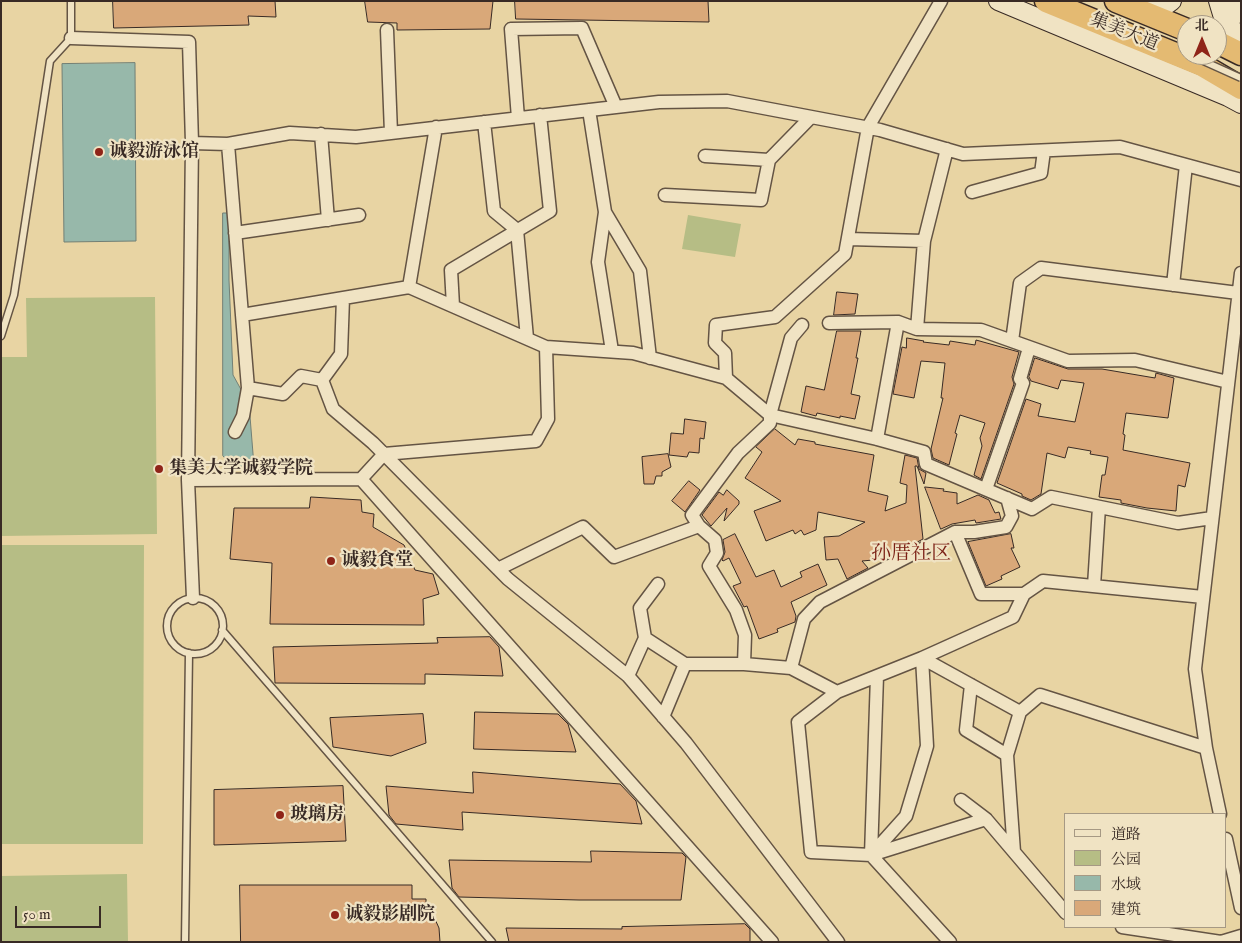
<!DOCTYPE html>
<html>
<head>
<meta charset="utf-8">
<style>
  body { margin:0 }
  #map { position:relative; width:1242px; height:943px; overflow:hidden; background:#e8d4a3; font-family:"IM FELL English","Noto Serif SC",serif }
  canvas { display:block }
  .frame { position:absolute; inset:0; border:2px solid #382a25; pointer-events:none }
  .legend { position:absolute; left:1064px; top:813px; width:162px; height:115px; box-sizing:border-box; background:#f0e3c3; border:1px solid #a69984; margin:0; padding:6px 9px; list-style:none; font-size:15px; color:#382a25 }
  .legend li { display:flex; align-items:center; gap:10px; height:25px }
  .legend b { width:25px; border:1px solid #a69984 }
  .north { position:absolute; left:1177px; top:15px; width:50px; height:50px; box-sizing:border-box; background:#f0e3c3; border:1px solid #a69984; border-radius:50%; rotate:0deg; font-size:14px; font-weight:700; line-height:20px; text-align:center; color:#382a25 }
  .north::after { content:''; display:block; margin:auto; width:18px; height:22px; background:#8f2418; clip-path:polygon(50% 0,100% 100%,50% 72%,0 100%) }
  .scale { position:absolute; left:15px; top:906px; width:86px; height:22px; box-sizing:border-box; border:2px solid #382a25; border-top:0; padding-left:6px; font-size:15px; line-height:18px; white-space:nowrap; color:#382a25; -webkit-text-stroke:4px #f0e3c3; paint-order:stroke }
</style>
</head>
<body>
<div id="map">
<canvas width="1242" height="943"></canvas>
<div class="frame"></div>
<ul class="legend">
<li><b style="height:6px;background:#f0e3c3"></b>道路</li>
<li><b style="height:14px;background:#b6bd85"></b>公园</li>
<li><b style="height:14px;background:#97b8aa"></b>水域</li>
<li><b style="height:14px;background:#d9a879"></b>建筑</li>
</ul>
<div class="north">北</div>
<div class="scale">50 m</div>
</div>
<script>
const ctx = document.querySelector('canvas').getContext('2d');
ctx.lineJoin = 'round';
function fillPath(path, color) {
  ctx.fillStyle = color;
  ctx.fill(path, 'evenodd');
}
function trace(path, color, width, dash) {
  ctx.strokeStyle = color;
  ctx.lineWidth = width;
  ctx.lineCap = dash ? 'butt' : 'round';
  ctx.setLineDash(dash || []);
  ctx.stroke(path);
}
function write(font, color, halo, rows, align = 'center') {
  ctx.font = font + ' "IM FELL English","Noto Serif SC",serif';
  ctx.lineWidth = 4.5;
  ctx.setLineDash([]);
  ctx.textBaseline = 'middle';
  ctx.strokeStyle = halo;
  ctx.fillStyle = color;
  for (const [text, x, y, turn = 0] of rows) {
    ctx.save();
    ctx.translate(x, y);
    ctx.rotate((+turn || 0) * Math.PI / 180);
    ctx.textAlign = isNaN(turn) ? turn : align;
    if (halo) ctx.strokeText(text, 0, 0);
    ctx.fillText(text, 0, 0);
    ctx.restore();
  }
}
const green = new Path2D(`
  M688,215L741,224L735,257L682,249Z
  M155,297L157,534L1,536V357H27L26,298Z
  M1,545H144L143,844H1Z
  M127,874L128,942H1V876Z`);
const water = new Path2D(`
  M135,63L136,241L64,242L62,64Z
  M223,213H229V280L233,375L249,404L254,466L233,467L223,456Z`);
const building = new Path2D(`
  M113,1H275L276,17L248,16L249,25L114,28Z
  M365,1H493L490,29L397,30V23L368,22Z
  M515,1H708L709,22L516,19Z
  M837,292L858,294L855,314L834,315Z
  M837,331H861L856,358H858L851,394L860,396L855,419L840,416V418L817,413L816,416L801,412L806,386L824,390Z
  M907,338L924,341L923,342L949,345L950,341L975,345L976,340L1019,352L1012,377L1014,384L981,479L974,475L982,446L980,438L985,423L960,415L955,433L957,434L949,465L933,458L931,449L943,398H941L945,363L921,361L914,398L893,394L902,347L906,348Z
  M1035,358L1068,369H1102L1155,378L1156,373L1174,378L1168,418L1126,413L1123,434L1125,435L1123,450L1190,463L1185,487L1178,485L1176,511L1147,508L1121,503V500L1099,497L1102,475H1105L1108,457L1090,454L1091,451L1068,447L1065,458L1047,453L1041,494L1031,500L1022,496V494L997,483L1026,399L1041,404L1038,416L1075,422L1084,383L1061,380L1058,389L1031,381L1029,377Z
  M685,419L706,422L704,439L700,438L699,453L689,452L687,457L669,455L671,433L683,434Z
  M775,429L795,445L798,439L815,442V444L874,455L868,491L888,496L885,511L906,503L907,485L900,483L905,455L917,458L919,469L926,473L924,484L917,466H915L923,539L908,547L898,549V552L884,559L862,561L868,568L847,579L838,559L826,560L824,537L839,536L865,522L818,512L816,530L804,535L801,530L795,534L793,530L766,541L754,511L781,501L745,478L762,452L756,447Z
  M668,454L671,467L662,472V476H656L654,484H644L642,457Z
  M689,481L700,490L685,512L672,501Z
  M925,487L944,489L943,491L957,493V504L978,495L989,500L995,513L999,512L1001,519L976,523L975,520L952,524L941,529Z
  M727,490L739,501V504L724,521L727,508L711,526L702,515L719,492L723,495Z
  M311,497L361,500L362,512L374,514L373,527L404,545L415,570L433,574L439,594L423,599L424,625L270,624L272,563L230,559L234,508H309Z
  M735,534L756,577L774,570L781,587L802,577L800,572L818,564L827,585L791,602L796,616L795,622L777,629L778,632L759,639L747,606L744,607L733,586L741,583L729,558L723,561L722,560L725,552L723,540Z
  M1011,534L1014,548H1011L1020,567L1001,576L1002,579L986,586L968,542Z
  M490,637L499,647L503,676L425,674V684L275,683L273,647L438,643L437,638Z
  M475,712L558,714L568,724L576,752L474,749Z
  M423,714L426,743L391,756L333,747L330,718Z
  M473,772L620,784L636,801L642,824L462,812L463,830L396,824L389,815L386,786L473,793Z
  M343,786L346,841L214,845V790Z
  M591,851L682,853L686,857L681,900H579L459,897L452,888L449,860L591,862Z
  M240,885H412V899H426V912L434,917L439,928L440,942H241Z
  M745,924L750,929V942H509L506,928L622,929V927Z`);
const lane = new Path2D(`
  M1,336L14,295L50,61L71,38V1
  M167 626a28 28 0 1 1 56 0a28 28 0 1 1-56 0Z
  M222,630L492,942
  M185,942L189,653`);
const street = new Path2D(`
  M387,30L391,133
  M71,38L189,42L192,143L188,480L193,598
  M589,110L605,212L598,262L612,351
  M518,118L511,29L582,28L616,107
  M484,122L494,211L517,230L527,338
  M321,134L328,220
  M192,143L228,144L290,133L356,137L659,102L727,101L880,130L963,154L1120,147L1241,180
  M228,144L248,388L283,394L301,376L322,380L333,409L373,443L508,579L628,676L686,743L838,942
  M705,156L769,160
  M972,192L1041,173L1044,151
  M665,195L761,200L769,160L811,117
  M605,212L640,271L650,358
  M235,233L359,215
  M848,239L924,241
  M1173,285L1186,165
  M409,287L436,127
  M453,306L451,270L550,211L540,115
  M242,315L409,287L546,347L633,353L726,378L770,415L877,439L924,452L926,464L1032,509L1051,497L1178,523L1212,518
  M829,323L898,322L917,329L981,330L1068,361L1135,360L1228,382
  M917,329L924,241L947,149
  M1012,341L1020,283L1041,268L1238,293
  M726,378L725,353L715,343L716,325L775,317L845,254L868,127L941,1
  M322,380L341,354L343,298
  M235,432L243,416L248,388
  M877,439L898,322
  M361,479L384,454L536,441L548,419L546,347
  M188,480L361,479L772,942
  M986,489L1023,383L1020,379L1029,348
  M955,532L981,594H1024
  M498,569L583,527L614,557L699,526
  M1094,586L1099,507
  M645,638L685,664H744L791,668L837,692
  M922,658L1020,712
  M744,664L745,635L736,610L709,566L717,553L715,540L699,526L692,515L738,453L770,423V415L791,338L802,325
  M791,668L804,619L820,602L955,532H974L1006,527L1012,516L1007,498
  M628,676L645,638L640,608L658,584
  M971,685L966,730L1007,755
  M663,717L685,664
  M961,800L986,819L1066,913
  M1220,814L1206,748L1195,669L1241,273
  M1226,839L1241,908
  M1014,852L1007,755L1020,712L1040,695L1206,748
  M871,855L906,816L927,746L922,658
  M871,855L877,676
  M871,855L986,819
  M1122,927L1221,942L1241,936
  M950,942L871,855L811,852L798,722L837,692L922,658L1013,617L1024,594L1043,581L1203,597`);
const secondary = new Path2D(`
  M998,1L1228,97L1241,104
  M1218,1L1224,21L1241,37
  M1233,1L1235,7L1241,14
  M1139,11L1168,4L1172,1`);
const highway = new Path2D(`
  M1046,1L1202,65L1241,88
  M1116,1L1187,30
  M1217,42L1241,54`);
const laneBridge = new Path2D(`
  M1190,55L1241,78`);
const markers = [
  [99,152,5,"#8f2418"],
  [159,469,5,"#8f2418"],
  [331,561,5,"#8f2418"],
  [280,815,5,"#8f2418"],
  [335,915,5,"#8f2418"]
];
const streetNames = [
  ["集美大道",1124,33,22]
];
const poiNames = [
  ["诚毅游泳馆",109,152],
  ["集美大学诚毅学院",169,469],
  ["诚毅食堂",341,561],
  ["玻璃房",290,815],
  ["诚毅影剧院",345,915]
];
const quarterNames = [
  ["孙厝社区",911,555]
];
fillPath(green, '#b6bd85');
fillPath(water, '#97b8aa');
trace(water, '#717f75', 1);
fillPath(building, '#d9a879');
trace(building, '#382a25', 1);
trace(lane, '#645444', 9);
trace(street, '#645444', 15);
trace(secondary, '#382a25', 20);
trace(highway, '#382a25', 25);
trace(lane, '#f0e3c3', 6);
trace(street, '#f0e3c3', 12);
trace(secondary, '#f0e3c3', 18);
trace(highway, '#e4ba72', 22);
trace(laneBridge, '#645444', 9, []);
trace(laneBridge, '#f0e3c3', 6);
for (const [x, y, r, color] of markers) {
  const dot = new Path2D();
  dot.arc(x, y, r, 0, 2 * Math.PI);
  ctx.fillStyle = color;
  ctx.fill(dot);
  trace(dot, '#f0e3c3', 2);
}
write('18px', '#382a25', '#f0e3c3', streetNames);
write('bold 18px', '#382a25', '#f0e3c3', poiNames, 'left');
write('20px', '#7a1f14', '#f0e3c3', quarterNames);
</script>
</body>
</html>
